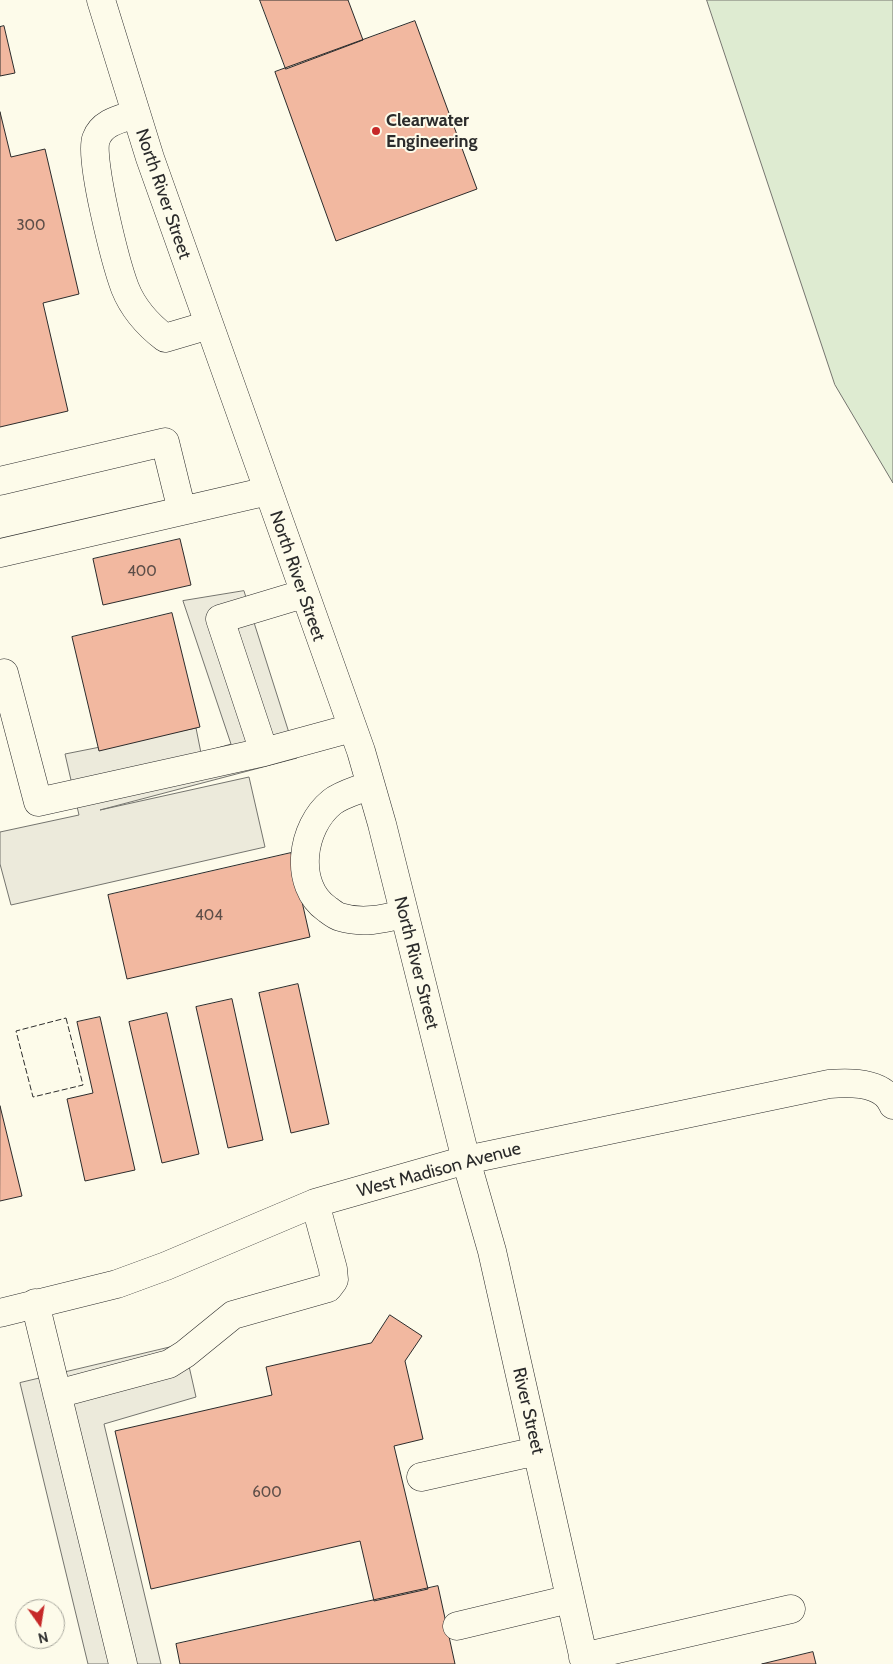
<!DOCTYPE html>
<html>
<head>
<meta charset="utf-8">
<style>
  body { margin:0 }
  #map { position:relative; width:893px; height:1664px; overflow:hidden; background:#fdfbea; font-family:Cabin,sans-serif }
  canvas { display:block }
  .north { position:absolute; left:15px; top:1599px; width:50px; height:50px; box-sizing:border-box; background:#fdfbea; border:1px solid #a9a89e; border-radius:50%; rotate:167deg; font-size:14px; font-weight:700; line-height:20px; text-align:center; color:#2b2b2b }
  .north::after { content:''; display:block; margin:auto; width:18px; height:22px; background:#c62828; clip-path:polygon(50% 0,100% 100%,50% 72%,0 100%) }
</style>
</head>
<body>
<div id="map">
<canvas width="893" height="1664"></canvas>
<div class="north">N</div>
</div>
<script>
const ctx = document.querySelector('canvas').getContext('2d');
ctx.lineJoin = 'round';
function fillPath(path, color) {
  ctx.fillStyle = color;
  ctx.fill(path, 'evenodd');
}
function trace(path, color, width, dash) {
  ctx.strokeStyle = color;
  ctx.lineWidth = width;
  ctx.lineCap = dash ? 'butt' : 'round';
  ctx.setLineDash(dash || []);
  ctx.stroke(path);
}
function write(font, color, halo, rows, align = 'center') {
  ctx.font = font + ' Cabin,sans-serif';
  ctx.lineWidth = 4;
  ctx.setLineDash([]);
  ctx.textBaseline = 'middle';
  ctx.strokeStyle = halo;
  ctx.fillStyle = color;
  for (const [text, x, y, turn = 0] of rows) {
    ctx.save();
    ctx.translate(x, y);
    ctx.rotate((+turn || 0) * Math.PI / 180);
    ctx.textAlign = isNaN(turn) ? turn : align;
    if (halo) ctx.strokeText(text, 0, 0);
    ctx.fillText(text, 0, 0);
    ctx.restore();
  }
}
const green = new Path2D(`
  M707,0H893V483L835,385Z`);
const parking = new Path2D(`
  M244,591L297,758L100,810L249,777L265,847L11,905L0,864V832L79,815L65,754L196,728L201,753L231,744L183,601Z
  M184,1344L196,1397L104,1424L161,1664H88L20,1383Z`);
const building = new Path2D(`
  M260,0H348L363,40L286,69Z
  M415,21L477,189L336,241L275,72Z
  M4,26L15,73L0,76V27Z
  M0,112L11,157L45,149L79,294L43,303L68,411L0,427Z
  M180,539L191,585L103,605L93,559Z
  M172,613L200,727L99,751L72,637Z
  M291,853L310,937L127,979L108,895Z
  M298,984L329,1124L291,1133L259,993Z
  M232,999L263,1140L228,1148L196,1007Z
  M167,1013L199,1154L162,1163L129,1022Z
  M100,1017L135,1170L85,1181L67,1099L93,1093L77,1022Z
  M0,1106L22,1196L0,1201Z
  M390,1315L422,1336L405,1361L423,1439L394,1446L428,1589L374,1601L360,1541L151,1589L115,1431L272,1395L266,1367L371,1343Z
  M438,1586L455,1664H180L176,1644Z
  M813,1652L816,1664H762Z`);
const minor = new Path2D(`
  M101,0L150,158L361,751L382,824L466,1160L492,1251L585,1664
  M136,114C121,119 102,122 96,139C89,159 116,264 125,288C133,308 148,325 165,338L209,325
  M0,481L165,442L182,511
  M0,553L268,491
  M4,673L38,802L264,752L220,619L303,594
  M264,752L352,728
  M370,785C359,790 342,794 332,802C301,827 293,885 327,909C331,912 336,916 340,917C362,924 383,919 404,914
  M35,1303L123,1664
  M0,1313L117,1284L166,1266L315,1203L466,1160L829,1084C851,1082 884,1082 893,1105
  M57,1394L169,1364L185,1354L233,1315L328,1288L334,1280L333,1269L315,1203
  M421,1477L537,1451
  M457,1626L570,1599
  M583,1657L791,1609`);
const fence = new Path2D(`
  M66,1018L83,1085L33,1097L16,1031Z`);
const markers = [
  [376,131,5,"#c62828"]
];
const numberNames = [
  ["300",31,226],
  ["400",142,572],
  ["404",209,916],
  ["600",267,1493]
];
const poiNames = [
  ["Clearwater",386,121],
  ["Engineering",386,142]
];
const streetNames = [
  ["North River Street",163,194,71],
  ["North River Street",297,576,71],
  ["North River Street",416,963,76],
  ["West Madison Avenue",439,1170,-15],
  ["River Street",528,1411,77]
];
fillPath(green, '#deebd1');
trace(green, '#74746e', 1);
fillPath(parking, '#eceadb');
trace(parking, '#74746e', 1);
fillPath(building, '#f2b8a0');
trace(building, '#2b2b2b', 1);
trace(minor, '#2b2b2b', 29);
trace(minor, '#fdfbea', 28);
trace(fence, '#2b2b2b', 1, [6, 2.5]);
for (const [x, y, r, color] of markers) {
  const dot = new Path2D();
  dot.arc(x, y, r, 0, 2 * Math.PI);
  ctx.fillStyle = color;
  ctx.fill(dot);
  trace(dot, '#fdfbea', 2);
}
write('15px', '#5d4e48', null, numberNames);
write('bold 18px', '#2b2b2b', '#fdfbea', poiNames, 'left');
write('18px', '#2b2b2b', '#fdfbea', streetNames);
</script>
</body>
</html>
